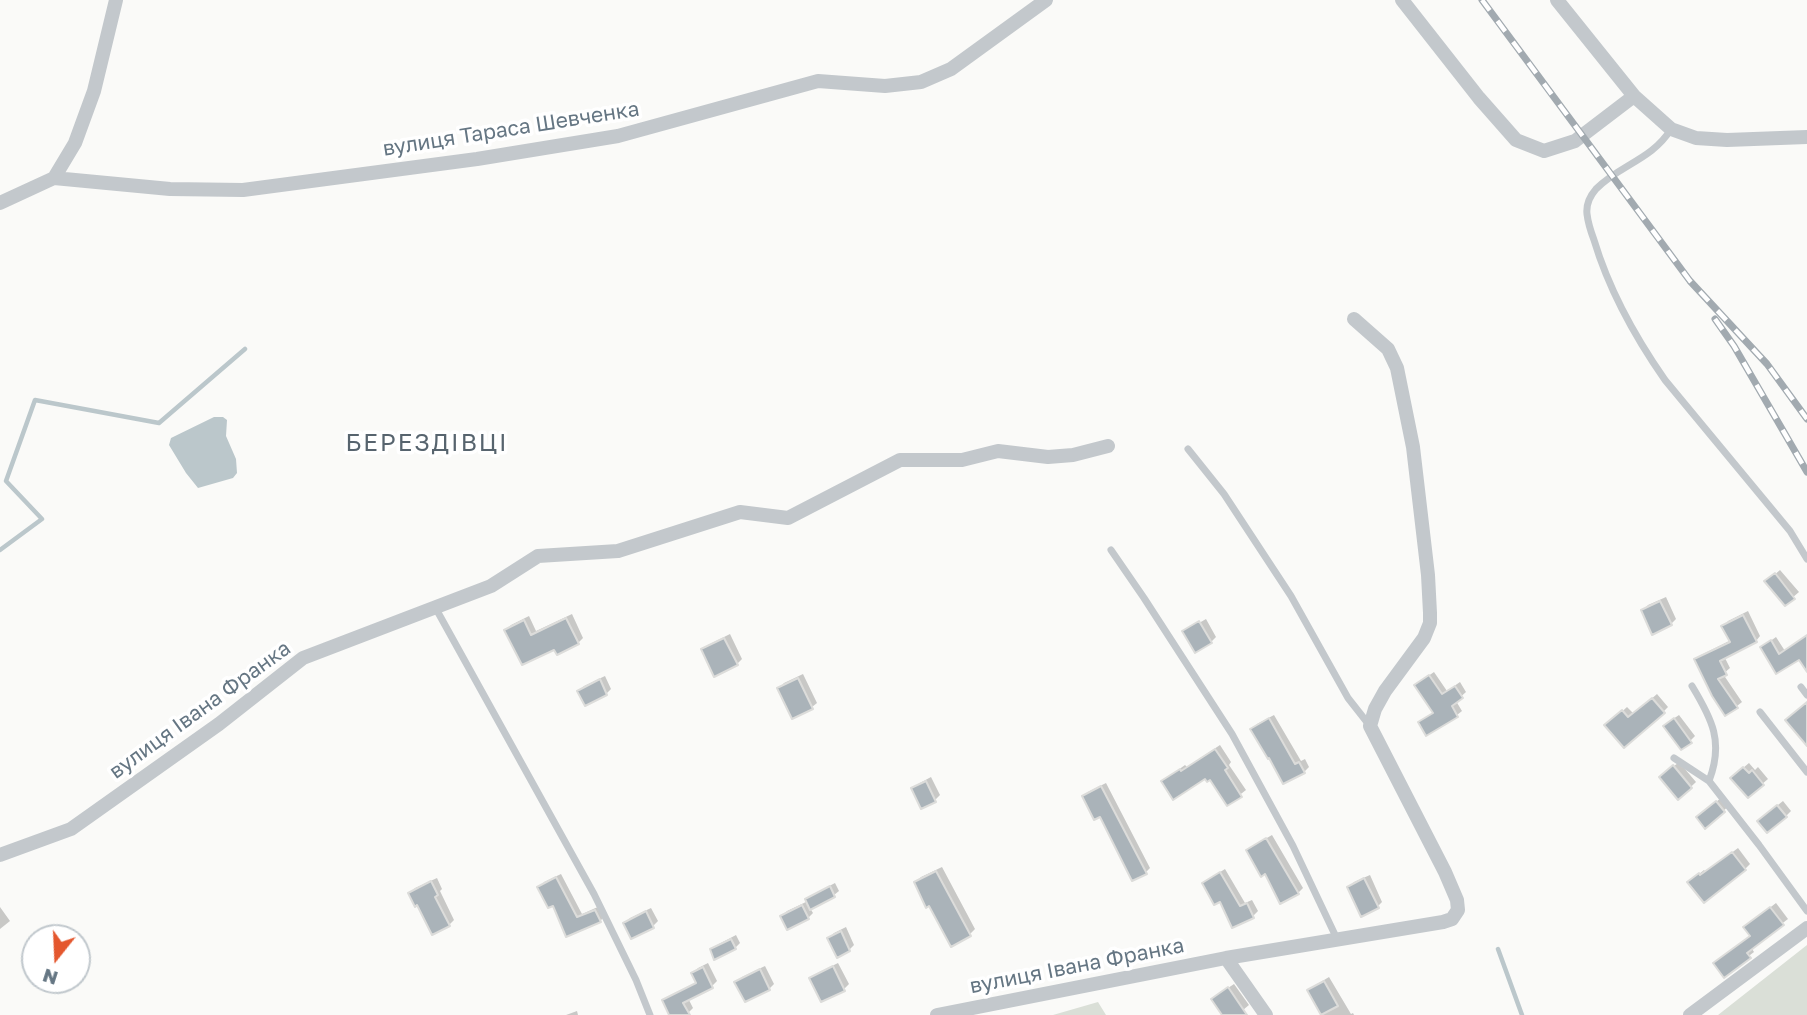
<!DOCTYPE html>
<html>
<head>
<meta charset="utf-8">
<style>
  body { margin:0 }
  #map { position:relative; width:1807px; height:1015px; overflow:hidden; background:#fafaf8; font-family:"Golos Text",sans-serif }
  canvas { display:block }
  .north { position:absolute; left:21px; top:924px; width:70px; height:70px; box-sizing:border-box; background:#fff; border:2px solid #c1c8cd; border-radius:50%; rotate:198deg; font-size:19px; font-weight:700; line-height:28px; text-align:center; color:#657683 }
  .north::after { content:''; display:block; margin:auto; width:24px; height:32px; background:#e4572e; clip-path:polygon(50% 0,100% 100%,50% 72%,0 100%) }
</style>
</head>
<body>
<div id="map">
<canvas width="1807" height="1015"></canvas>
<div class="north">N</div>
</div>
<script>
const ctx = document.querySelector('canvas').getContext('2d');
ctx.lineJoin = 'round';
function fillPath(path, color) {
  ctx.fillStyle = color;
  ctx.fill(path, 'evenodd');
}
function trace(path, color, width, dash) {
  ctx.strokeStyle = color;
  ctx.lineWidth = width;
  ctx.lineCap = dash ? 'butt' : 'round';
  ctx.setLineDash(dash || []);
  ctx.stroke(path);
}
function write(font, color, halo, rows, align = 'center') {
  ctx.font = font + ' "Golos Text",sans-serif';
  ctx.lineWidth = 7;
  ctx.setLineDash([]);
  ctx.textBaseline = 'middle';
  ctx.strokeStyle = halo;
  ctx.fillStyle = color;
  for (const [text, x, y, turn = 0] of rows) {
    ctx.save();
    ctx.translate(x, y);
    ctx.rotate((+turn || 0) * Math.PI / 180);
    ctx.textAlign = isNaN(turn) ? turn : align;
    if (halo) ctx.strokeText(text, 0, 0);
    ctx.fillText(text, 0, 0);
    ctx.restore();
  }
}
const green = new Path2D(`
  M1807,945V1015H1718Z
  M1098,1002L1106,1015H1053Z`);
const water = new Path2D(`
  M214,417H223L227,420L226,436L236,459L237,473L233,478L198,488L186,473L169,445L171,438Z`);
const shadow = new Path2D(`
  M1780,570L1799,592L1785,604L1772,577Z
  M1666,597L1676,619L1671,624L1643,610L1648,605Z
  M1748,611L1760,636L1756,641L1724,656L1730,668L1723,674L1742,702L1737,706L1697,660L1701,655L1731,640L1724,626L1728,621Z
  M572,614L583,638L578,643L555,647L506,630L511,625L529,616L536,631Z
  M1206,619L1216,637L1211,642L1187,630Z
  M730,634L742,659L737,664L703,650L708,645Z
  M1807,635V660L1799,658L1777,672L1762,647L1776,637L1785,651Z
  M1434,672L1447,691L1460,682L1466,692L1456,701L1462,711L1457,715L1427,734L1420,723L1435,712L1421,681Z
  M803,674L817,703L812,707L779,688L784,683Z
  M605,676L611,689L606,694L579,691L584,686Z
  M1657,694L1668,707L1663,712L1612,721L1627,707L1634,714Z
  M1274,715L1301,761L1305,759L1309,767L1304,772L1253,729L1257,724Z
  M1679,715L1695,736L1690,741L1670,721Z
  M1220,745L1231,762L1229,765L1246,790L1228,804L1210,778L1206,776L1163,781L1185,765L1187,767Z
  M1679,762L1696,782L1679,798L1667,772Z
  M1749,763L1755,770L1758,767L1768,779L1748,796L1737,773Z
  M931,777L940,795L935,800L913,789L918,784Z
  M1106,783L1150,868L1145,873L1101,814L1084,796L1088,792Z
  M1722,797L1729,806L1705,826L1703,813Z
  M1783,801L1791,811L1786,816H1764Z
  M1272,835L1303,888L1298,893L1266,872L1248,850L1253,846Z
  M1738,848L1750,864L1745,869L1694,878L1704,870L1706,872Z
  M942,867L975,929L970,934L952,944L916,882L921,877Z
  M1225,869L1245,903L1252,900L1258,911L1253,916L1220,900L1204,884L1209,879Z
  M561,874L582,914L600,906L605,916L600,921L567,935L554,903L540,887L544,882Z
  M1370,875L1382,902L1377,907L1349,887L1354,882Z
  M437,878L442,889L440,891L454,920L449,925L410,893L415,888Z
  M835,883L839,891L834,895L810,908L813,913L808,918L782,916L787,911L808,901L807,900L812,895Z
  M1776,903L1788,919L1751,947L1754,952L1724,975L1751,936L1750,923Z
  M0,907L10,921L0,929Z
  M651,908L658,921L653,926L625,923L630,918Z
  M846,927L854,945L849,950L837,955L829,938L834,933Z
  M736,935L740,943L735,948L712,950L717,945Z
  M708,963L717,981L712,986L688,998L693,1008L688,1013L685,1015H671L664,1000L669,996L697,982L693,973L698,968Z
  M838,963L849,984L844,989L811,979L816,974Z
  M765,966L774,984L769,989L737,982L742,977Z
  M1329,977L1351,1014L1353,1013L1354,1015H1323L1309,991L1314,986Z
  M1234,984L1249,1005L1237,1015H1225L1219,994Z
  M577,1011L578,1015H566Z`);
const stream = new Path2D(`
  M0,550L42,519L6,481L35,400L159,423L245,349
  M1498,949L1522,1015`);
const building = new Path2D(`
  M1775,573L1795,599L1785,606L1764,581Z
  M1660,601L1672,625L1652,635L1641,610Z
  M1743,615L1757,642L1720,661L1727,675L1718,679L1738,708L1725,716L1712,696L1694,659L1730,642L1721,626Z
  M566,618L579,644L557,655L554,650L522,665L504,630L524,620L531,635Z
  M1199,621L1212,643L1195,653L1182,631Z
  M1807,635V672L1799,660L1776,674L1760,647L1771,640L1779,654Z
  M724,638L738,665L714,677L701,649Z
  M1429,675L1442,694L1455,686L1463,698L1452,706L1458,717L1426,736L1418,722L1433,713L1414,685Z
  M798,678L813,709L792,719L777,688Z
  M600,679L607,695L585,706L577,691Z
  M1652,698L1665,713L1624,748L1604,725L1622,710L1628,717Z
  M1807,702V746L1785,720Z
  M1269,718L1295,764L1299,762L1305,773L1283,784L1269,758L1268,759L1250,729Z
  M1674,718L1692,743L1681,750L1663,726Z
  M1215,749L1228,768L1225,770L1242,797L1227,806L1210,780L1207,782L1205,779L1173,800L1161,781L1180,769L1181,771Z
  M1673,765L1692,788L1678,800L1659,777Z
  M1743,767L1749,773L1752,770L1764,785L1748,798L1730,778Z
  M926,781L936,802L921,809L911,788Z
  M1101,786L1147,874L1132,881L1100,817L1094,820L1082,796Z
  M1716,801L1725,812L1705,829L1696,817Z
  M1777,805L1787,817L1767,833L1757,821Z
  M1266,838L1299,894L1280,904L1265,874L1261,877L1246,850Z
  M1732,852L1746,870L1704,903L1687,882L1699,873L1700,875Z
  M936,871L971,936L951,947L929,906L926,908L914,882Z
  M1220,872L1240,906L1247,903L1254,918L1232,928L1220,902L1214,905L1202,883Z
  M556,877L577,917L595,910L601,922L566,937L553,906L548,908L537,887Z
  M1364,878L1379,908L1361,917L1347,887Z
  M431,881L438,895L435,897L450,926L432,935L417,905L415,907L408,893Z
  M830,886L835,897L810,910L805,899Z
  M802,905L809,919L787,930L780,916Z
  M1770,907L1784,925L1747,953L1751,958L1724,978L1713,963L1750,936L1743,927Z
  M646,911L654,928L631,939L623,923Z
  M841,931L850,951L837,958L827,938Z
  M731,939L736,949L714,960L710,949Z
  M833,966L845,991L821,1002L809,978Z
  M703,967L713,988L683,1003L690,1015H669L662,1000L696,983L691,973Z
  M760,969L770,990L745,1002L734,982Z
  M1324,981L1338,1006L1321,1015L1307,990Z
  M1228,987L1247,1015H1222L1211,999Z`);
const service = new Path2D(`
  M1671,129C1652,160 1619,165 1596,189C1590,196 1586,205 1587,214C1588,223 1591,232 1594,240C1609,290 1635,337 1665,380L1790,531L1807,559
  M1188,449L1224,494L1291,596L1348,698L1370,726
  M1111,550L1144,598L1232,734L1293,846L1337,939
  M435,607L594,894L636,980L650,1015
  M1692,686C1712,719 1724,742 1709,781
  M1801,687L1807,695
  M1760,712L1807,772
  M1674,758L1709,781L1759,845L1807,911`);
const minor = new Path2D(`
  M1402,0L1479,98L1516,140L1544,151L1575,141L1634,96
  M1557,0L1634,96L1671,129L1696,138L1727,140L1807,137
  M54,178L75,143L94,91L116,0
  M0,203L54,178L170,189L243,190L477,159L618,136L818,81L885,86L921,82L951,69L1046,0
  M0,855L71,829L219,724L303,658L491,586L538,556L618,551L740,512L788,518L900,460H962L998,451L1048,457L1073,455L1108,446
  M1226,958L1266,1015
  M937,1015L1226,958L1443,922L1452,919L1458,910L1457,900L1445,872L1370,726L1375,709L1385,691L1424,638L1430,623V613L1428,575L1413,447L1397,368L1388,349L1354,319
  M1690,1015L1807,928`);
const rail = new Path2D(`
  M1482,0L1690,281L1767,364L1807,419
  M1715,319L1734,346L1807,472`);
const streetNames = [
  ["вулиця Тараса Шевченка",511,129,-9],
  ["вулиця Івана Франка",200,710,-36],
  ["вулиця Івана Франка",1077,966,-11]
];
const quarterNames = [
  ["БЕРЕЗДІВЦІ",427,443]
];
fillPath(green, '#dadfd7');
fillPath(water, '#bbc7cb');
fillPath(shadow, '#0003');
trace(stream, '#bbc7cb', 4.5);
fillPath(building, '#aab3b9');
trace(building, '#dcdcda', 2);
trace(service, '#c3c8cc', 7);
trace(minor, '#c3c8cc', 14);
trace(rail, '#a2aab0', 7);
trace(rail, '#fff', 4.5, [13]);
write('21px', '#657683', '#fff', streetNames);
ctx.letterSpacing = '2px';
write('24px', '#57646e', '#fff', quarterNames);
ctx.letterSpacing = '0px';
</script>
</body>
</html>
